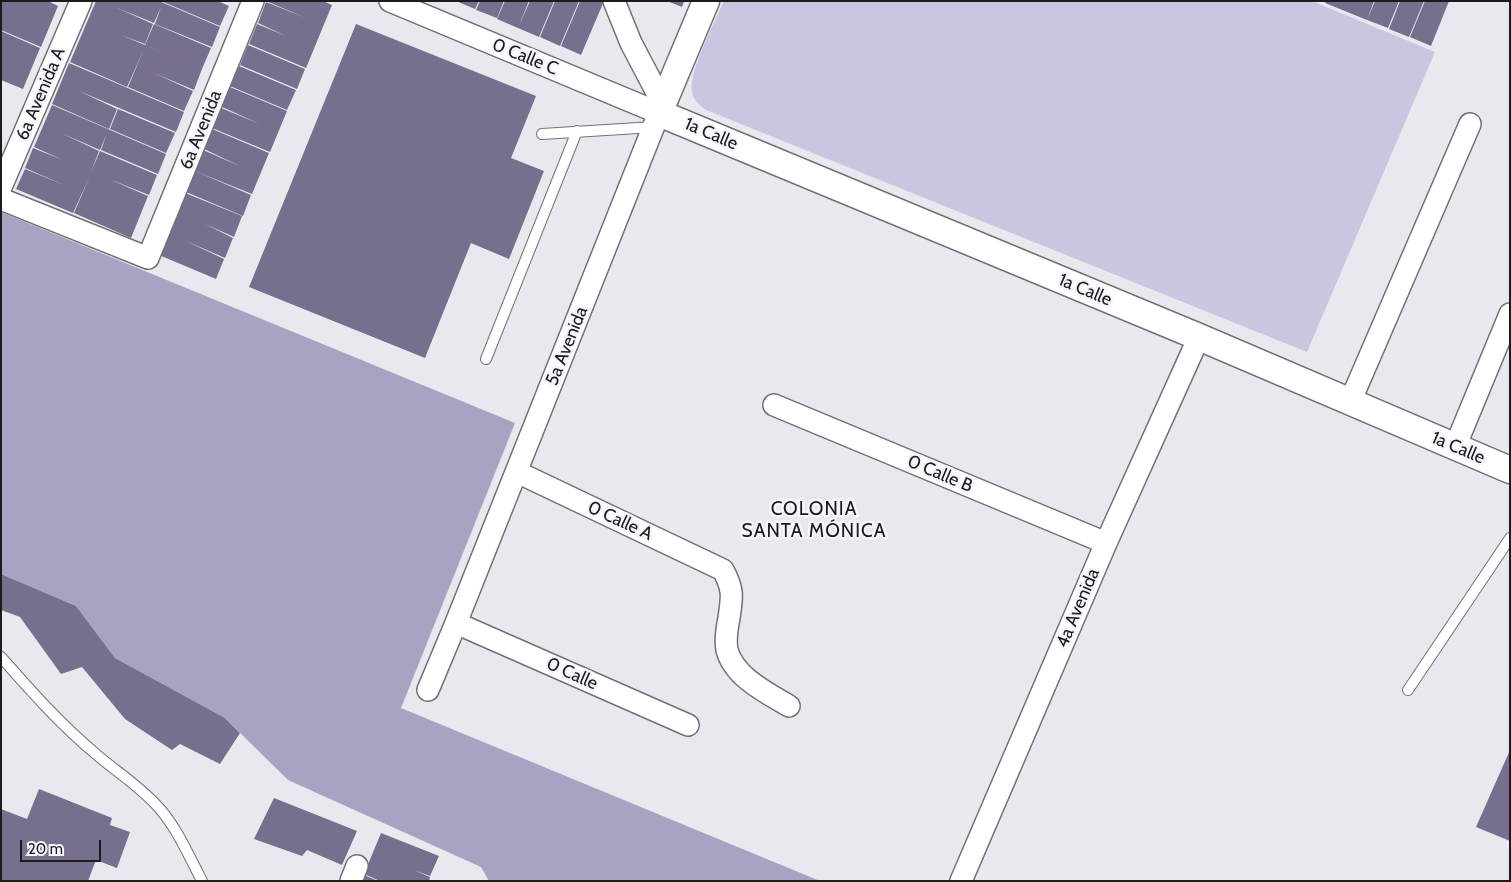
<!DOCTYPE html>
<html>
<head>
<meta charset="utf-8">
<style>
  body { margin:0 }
  #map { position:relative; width:1511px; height:882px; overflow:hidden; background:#eae8ee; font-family:Cabin,sans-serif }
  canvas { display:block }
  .frame { position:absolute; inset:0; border:2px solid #1b1a1c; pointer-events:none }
  .scale { position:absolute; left:20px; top:840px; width:81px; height:22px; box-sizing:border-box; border:2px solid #1b1a1c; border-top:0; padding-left:6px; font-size:15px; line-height:18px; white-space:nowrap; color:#1b1a1c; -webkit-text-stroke:4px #f7f5fc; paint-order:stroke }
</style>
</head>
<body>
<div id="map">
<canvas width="1511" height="882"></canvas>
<div class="frame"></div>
<div class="scale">20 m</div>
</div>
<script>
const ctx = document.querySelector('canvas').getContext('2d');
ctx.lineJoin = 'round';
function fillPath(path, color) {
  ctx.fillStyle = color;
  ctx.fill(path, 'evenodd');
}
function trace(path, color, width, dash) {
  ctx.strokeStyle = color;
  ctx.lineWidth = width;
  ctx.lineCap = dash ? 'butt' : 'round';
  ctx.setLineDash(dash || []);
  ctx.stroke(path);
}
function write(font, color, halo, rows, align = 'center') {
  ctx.font = font + ' Cabin,sans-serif';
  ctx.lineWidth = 5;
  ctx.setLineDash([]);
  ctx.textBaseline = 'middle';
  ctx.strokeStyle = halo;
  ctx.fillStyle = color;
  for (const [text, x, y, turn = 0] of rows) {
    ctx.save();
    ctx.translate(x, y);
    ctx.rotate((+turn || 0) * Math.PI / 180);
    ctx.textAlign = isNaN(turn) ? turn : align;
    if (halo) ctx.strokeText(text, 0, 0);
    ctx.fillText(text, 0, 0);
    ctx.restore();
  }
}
const green = new Path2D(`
  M724,1H1312L1435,52L1307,352L706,110C699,105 694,101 692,92C688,73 715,21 724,1Z`);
const forest = new Path2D(`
  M1,212L515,423L401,708L820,881H489L481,867L288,780L225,718L115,658L76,606L1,574Z`);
const building = new Path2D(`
  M1,1H48L58,6L41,47L1,30V6L16,12L1,6Z
  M96,1H159L220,27L212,47L155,24L161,7L154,23L115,7L153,24L145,44L121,35L202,69L194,90L154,73L193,91L184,111L128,87L144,49L127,87L70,62Z
  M161,1H218L229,6L220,26Z
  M266,1H323L332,5L306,68L249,44L257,24L286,36L258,23L266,2L306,18Z
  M456,1H479L475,9Z
  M480,1H504L497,18L476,10Z
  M505,1H529L518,28L497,19Z
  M530,1H554L539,37L518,28Z
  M555,1H579L560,46L540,37Z
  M580,1H604L581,55L561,46Z
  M667,1H684L682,7Z
  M1326,1H1374L1367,20L1325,3Z
  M1375,1H1399L1388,28L1367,20Z
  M1400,1H1424L1409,37L1389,29Z
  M1425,1H1449L1431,46L1410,37Z
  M154,24L211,48L202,69L145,45Z
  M356,24L536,96L511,158L544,171L509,259L471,243L425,358L249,287Z
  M1,31L40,48L23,89L1,80Z
  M248,45L305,69L297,89L240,65Z
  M69,63L184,112L176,132L79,91L117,109L109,129L52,104Z
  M239,66L296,90L287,110L230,86Z
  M230,87L287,111L270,152L212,128L221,108L260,124L222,107Z
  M52,105L166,154L158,174L101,150L107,133L100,150L61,133L99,151L91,172L100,151L157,175L149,195L109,179L148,196L131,238L74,213L90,176L73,213L16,189L25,169L64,185L25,168L33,148L63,160L34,147Z
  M118,109L175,133L166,153L110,129Z
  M212,129L269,153L252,194L195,171L203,150L242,167L204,149Z
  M195,171L251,195L243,216L186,192Z
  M185,193L242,216L234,237L205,224L233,238L225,258L186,241L224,259L216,279L159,255Z
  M1,574L76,606L115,658L225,718L240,733L220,764L180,744L172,750L125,719L82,667L61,674L20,617L1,610Z
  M1510,750V841L1476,827Z
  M39,789L112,818L110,825L130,832L117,868L96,860L88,881H1V809L27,819Z
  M274,798L357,831L342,865L307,850L302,856L254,839Z
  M381,833L439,856L430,876L414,870L430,877L429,881H380L364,874Z
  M364,875L378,881H362Z`);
const service = new Path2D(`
  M542,134L654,127
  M486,359L577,131
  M1,657C31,691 61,725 97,755C118,773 141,787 160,809C178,830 189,856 202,881
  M1408,690L1510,538`);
const minor = new Path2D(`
  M390,1L659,113L456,623L428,690
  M614,1L631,43L663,104
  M1,187L81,1
  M1,199L148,258L253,1
  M1350,402L1470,124
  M774,405L1106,543
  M1455,447L1510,314
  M517,472L723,570C734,590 732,597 729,618C727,628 725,640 727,650C734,677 767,693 789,706
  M456,623L688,725
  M351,881L357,866
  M961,881L1106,543L1199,337`);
const tertiary = new Path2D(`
  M706,1L659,113L1199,337L1510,470`);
const streetNames = [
  ["0 Calle C",525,57,22],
  ["6a Avenida A",41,94,-67],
  ["6a Avenida",201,130,-68],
  ["1a Calle",711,134,23],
  ["1a Calle",1085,290,23],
  ["5a Avenida",567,346,-68],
  ["1a Calle",1458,448,23],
  ["0 Calle B",940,474,23],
  ["0 Calle A",620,521,25],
  ["4a Avenida",1078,608,-67],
  ["0 Calle",572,674,24]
];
const neighbourhoodNames = [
  ["COLONIA",814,509],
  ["SANTA MÓNICA",814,531]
];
fillPath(green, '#cdc4e2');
fillPath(forest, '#aba1c2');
fillPath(building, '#786e8d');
trace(service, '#727076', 12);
trace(minor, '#727076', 24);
trace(tertiary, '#727076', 29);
trace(service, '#fff', 10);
trace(minor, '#fff', 21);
trace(tertiary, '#fff', 26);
write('18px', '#1b1a1c', '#f7f5fc', streetNames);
ctx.letterSpacing = '1px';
write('19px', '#1b1a1c', '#f7f5fc', neighbourhoodNames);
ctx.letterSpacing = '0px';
</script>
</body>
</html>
